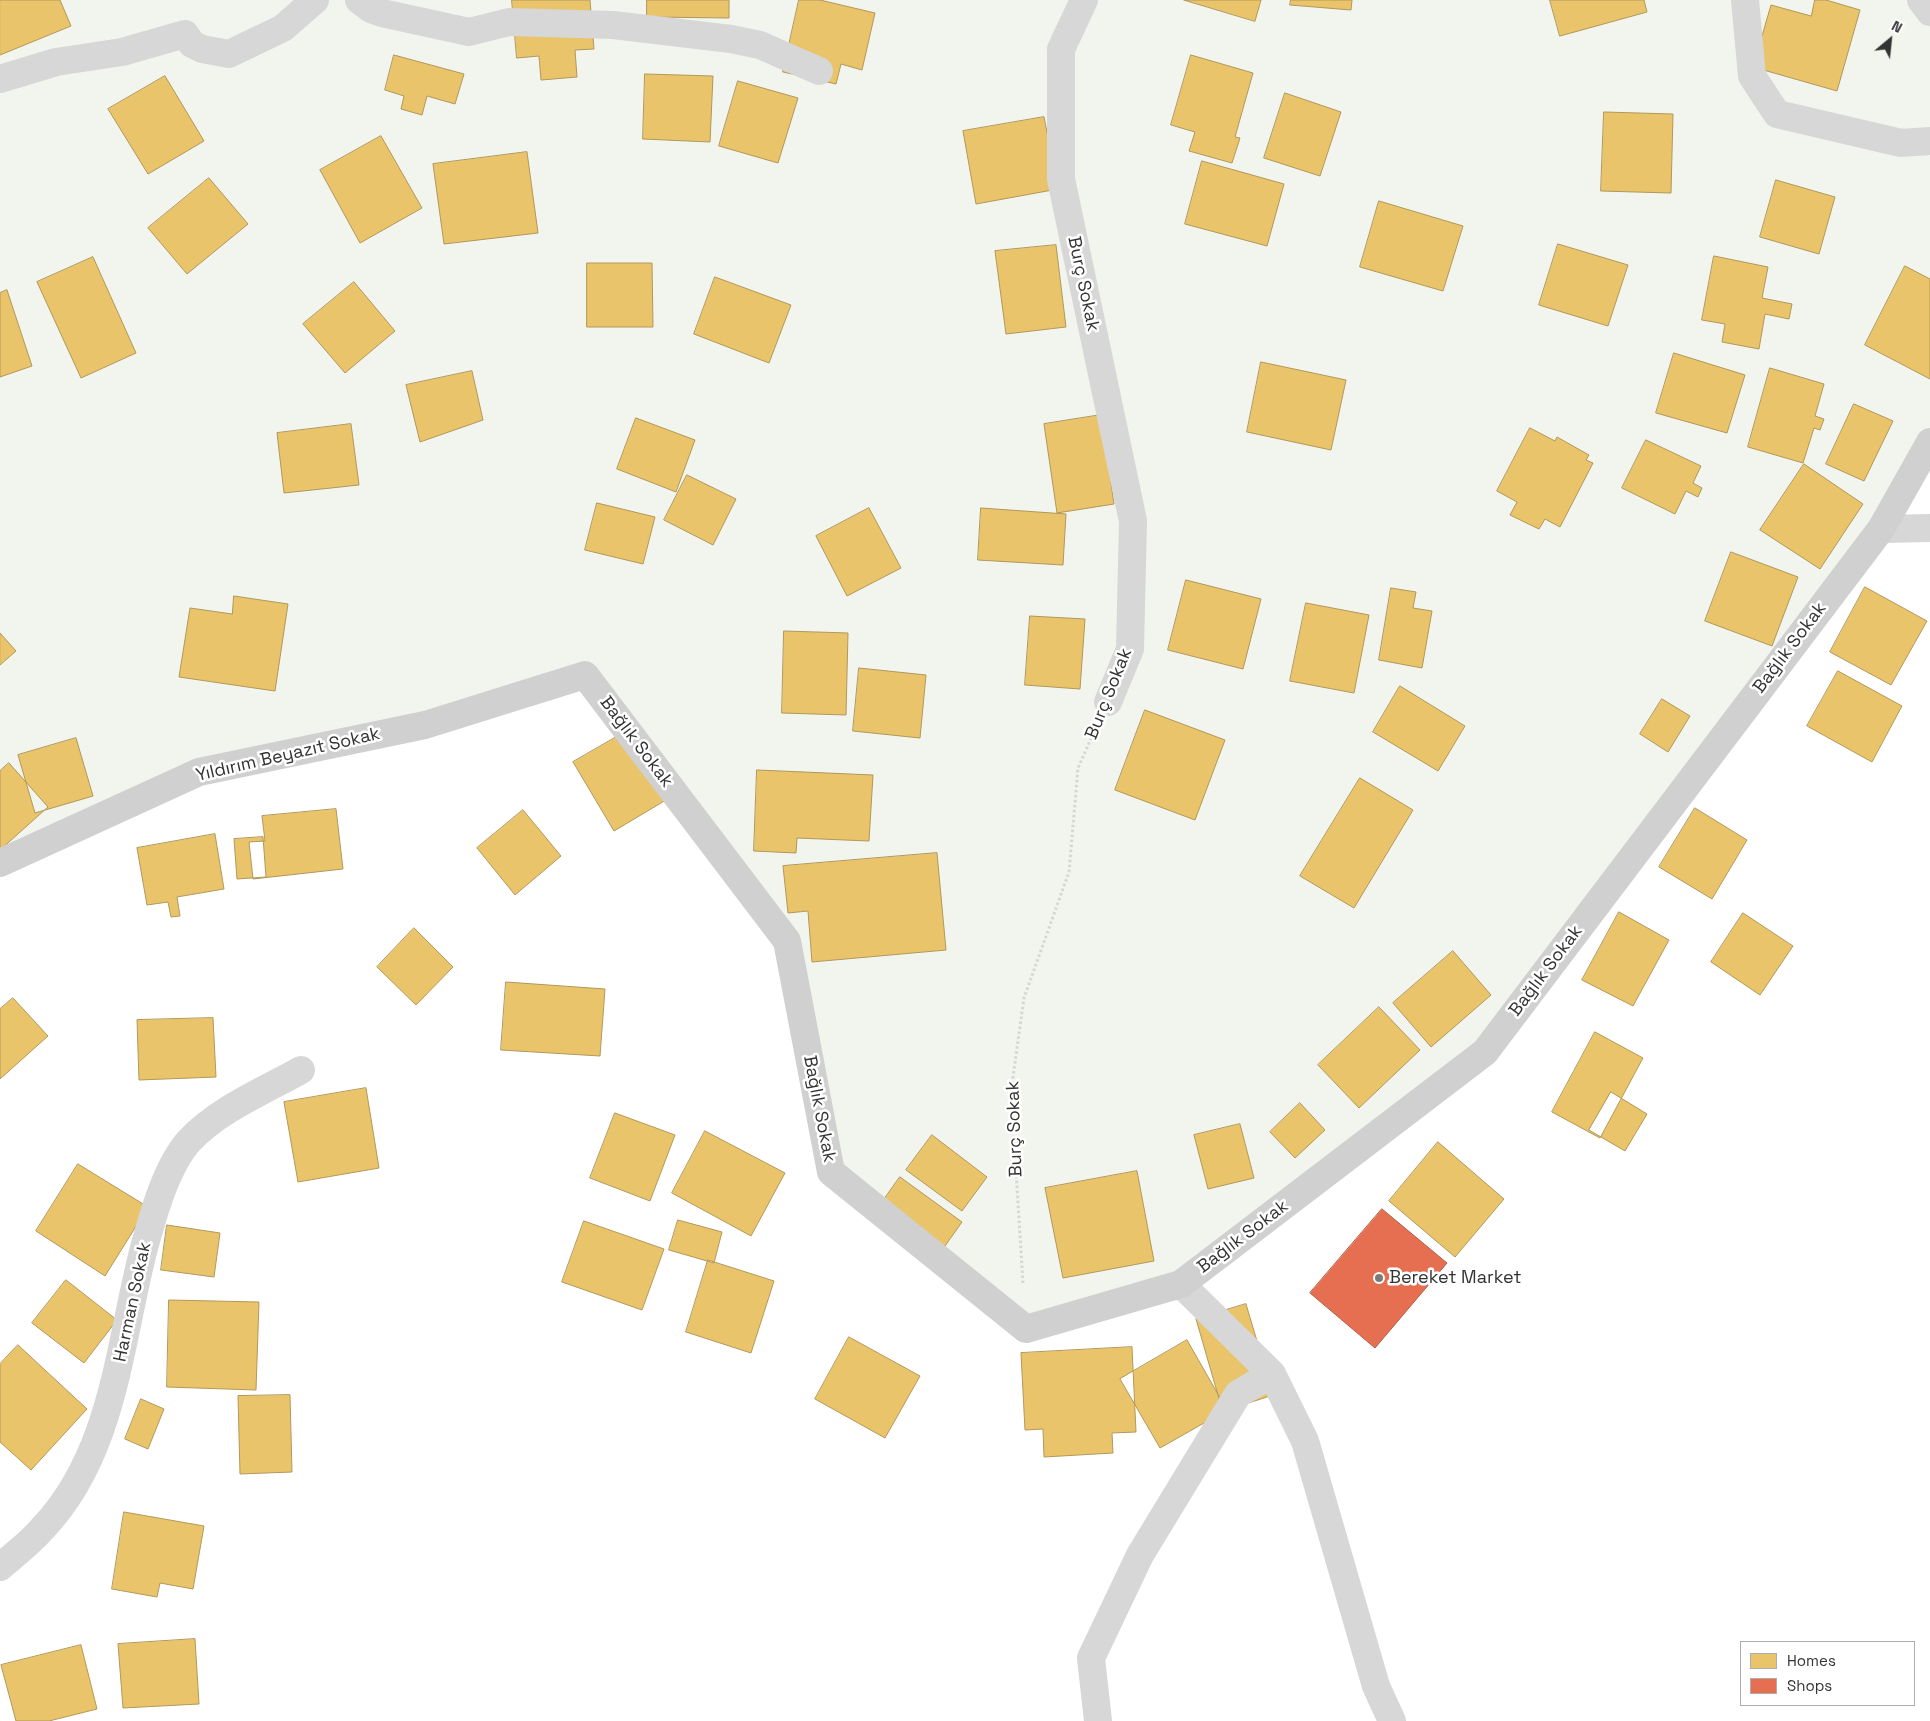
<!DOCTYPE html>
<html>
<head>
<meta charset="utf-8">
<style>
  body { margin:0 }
  #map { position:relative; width:1930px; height:1721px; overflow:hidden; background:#fff; font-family:"Space Grotesk",sans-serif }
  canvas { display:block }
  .legend { position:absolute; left:1740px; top:1641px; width:175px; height:65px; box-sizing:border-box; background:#fff; border:1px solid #adadad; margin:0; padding:6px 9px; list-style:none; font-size:15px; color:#333 }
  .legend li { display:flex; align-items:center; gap:10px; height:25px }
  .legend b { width:25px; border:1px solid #adadad }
  .north { position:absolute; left:1865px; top:15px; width:50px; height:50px; -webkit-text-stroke:4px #fff; paint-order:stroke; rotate:28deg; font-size:14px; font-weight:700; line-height:20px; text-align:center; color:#333 }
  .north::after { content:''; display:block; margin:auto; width:18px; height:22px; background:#333; clip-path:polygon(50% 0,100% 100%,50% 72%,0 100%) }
</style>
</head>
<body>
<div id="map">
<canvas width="1930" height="1721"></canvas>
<ul class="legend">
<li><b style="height:14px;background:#e9c46a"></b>Homes</li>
<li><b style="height:14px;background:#e76f51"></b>Shops</li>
</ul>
<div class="north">N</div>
</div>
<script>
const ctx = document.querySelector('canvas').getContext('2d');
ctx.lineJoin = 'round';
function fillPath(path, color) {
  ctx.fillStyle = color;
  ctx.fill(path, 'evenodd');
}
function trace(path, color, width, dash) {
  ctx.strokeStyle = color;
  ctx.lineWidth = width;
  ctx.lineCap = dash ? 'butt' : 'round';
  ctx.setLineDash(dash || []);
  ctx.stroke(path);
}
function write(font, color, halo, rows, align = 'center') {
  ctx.font = font + ' "Space Grotesk",sans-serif';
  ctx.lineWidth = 5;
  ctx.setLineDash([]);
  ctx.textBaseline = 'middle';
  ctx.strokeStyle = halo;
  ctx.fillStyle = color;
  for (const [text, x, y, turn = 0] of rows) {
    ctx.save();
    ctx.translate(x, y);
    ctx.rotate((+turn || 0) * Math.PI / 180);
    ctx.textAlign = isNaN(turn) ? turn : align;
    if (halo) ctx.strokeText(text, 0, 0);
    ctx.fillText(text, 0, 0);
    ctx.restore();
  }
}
const green = new Path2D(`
  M0,0H1921L1930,12V442L1485,1052L1181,1284L1026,1329L831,1172L787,941L585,675L199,772L0,863Z`);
const homes = new Path2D(`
  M0,0H60L71,26L0,55Z
  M512,0H590L594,49L575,50L577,77L541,80L539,56L517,58Z
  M647,0H729V18L647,17Z
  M799,0H820L875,13L862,70L841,64L836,84L783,72Z
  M1184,0H1261L1255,21Z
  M1291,0H1352L1351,10L1290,5Z
  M1550,0H1644L1647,12L1560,36Z
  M1815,0H1826L1860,10L1837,91L1753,67L1771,5L1811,16Z
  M394,55L464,74L455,104L427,96L422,115L401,109L404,96L385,90Z
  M1191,55L1253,73L1235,137L1240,138L1232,163L1189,151L1195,132L1171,125Z
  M645,74L713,76L710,142L643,139Z
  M165,76L204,141L148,174L108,109Z
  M738,81L798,98L778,163L719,146Z
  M1285,93L1341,112L1320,176L1264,158Z
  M1604,112L1673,114L1671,193L1601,191Z
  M1044,117L1058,189L976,204L963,131Z
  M381,136L422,208L360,243L320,170Z
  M527,152L538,233L444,244L433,164Z
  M1202,161L1284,184L1267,246L1185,224Z
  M209,178L248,224L187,274L148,228Z
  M1776,180L1835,197L1819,254L1760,237Z
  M1379,201L1463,226L1443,291L1360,267Z
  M1558,244L1628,265L1608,326L1539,305Z
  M1056,245L1066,327L1006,334L995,251Z
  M1714,256L1768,267L1762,298L1792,304L1789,319L1765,314L1759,349L1722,342L1725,324L1702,320Z
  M93,257L136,353L81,378L37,282Z
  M587,263H652L653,327H587Z
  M1905,266L1930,279V379L1865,345Z
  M715,277L791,305L769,363L694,334Z
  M354,282L395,331L345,373L303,324Z
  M7,290L32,366L0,377V293Z
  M1674,353L1745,375L1727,433L1656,413Z
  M1261,362L1346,380L1331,450L1247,432Z
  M1770,368L1824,384L1815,416L1824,419L1820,430L1814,428L1803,463L1748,447Z
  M472,371L483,420L420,442L406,385Z
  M1854,404L1893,421L1864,481L1826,464Z
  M1101,415L1114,504L1057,513L1044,424Z
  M636,418L695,440L676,492L617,469Z
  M351,424L359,485L284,493L277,433Z
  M1530,428L1555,441L1557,437L1589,455L1586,460L1593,463L1560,527L1545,519L1539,529L1510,515L1517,502L1497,491Z
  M1646,440L1701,466L1693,483L1702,488L1698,497L1686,491L1675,514L1622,488Z
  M1804,464L1863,504L1820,569L1760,530Z
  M687,475L736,499L713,545L664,520Z
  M597,503L655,517L643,564L585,550Z
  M869,508L901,568L847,596L816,536Z
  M981,508L1066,514L1063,565L978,560Z
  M1731,552L1798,577L1772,646L1705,621Z
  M1186,580L1261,599L1243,669L1168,650Z
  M1865,587L1927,621L1891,685L1830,652Z
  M1391,588L1416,592L1413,608L1432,611L1422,668L1379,660Z
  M234,596L288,604L275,691L179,677L190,608L232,614Z
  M1306,603L1369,615L1354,693L1290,681Z
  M1030,616L1085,619L1080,689L1025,685Z
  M784,631L848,633L846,715L782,713Z
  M0,633L16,651L0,665Z
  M859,668L926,675L920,738L853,731Z
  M1838,671L1902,706L1872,762L1807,726Z
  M1400,686L1465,726L1438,771L1373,732Z
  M1662,699L1690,716L1668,752L1640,734Z
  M1145,710L1225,740L1195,820L1115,790Z
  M625,732L666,800L614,831L573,762Z
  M76,738L93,796L35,813L18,755Z
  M9,763L48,807L0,850V771Z
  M757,770L873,775L869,841L797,838L796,853L754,851Z
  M1360,778L1413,810L1354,908L1300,876Z
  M1695,808L1747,840L1712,899L1659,867Z
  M336,809L343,869L253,879L249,842L265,841L262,816Z
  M523,810L561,856L515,895L477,848Z
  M215,834L224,889L177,897L180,916L171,917L168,902L147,905L137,848Z
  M263,837L266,877L237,879L234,839Z
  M937,853L946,950L812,962L808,911L788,913L783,866Z
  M1619,912L1669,940L1633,1006L1582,980Z
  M1743,913L1793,946L1760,995L1711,962Z
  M414,928L453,967L416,1005L377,967Z
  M1453,951L1491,995L1431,1047L1393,1003Z
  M506,982L605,989L600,1056L501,1050Z
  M13,998L48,1036L0,1079V1009Z
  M1379,1007L1420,1050L1359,1108L1318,1065Z
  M213,1018L216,1077L139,1080L137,1020Z
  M1595,1032L1643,1058L1600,1138L1552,1112Z
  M366,1088L379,1168L298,1182L284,1102Z
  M1611,1092L1647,1114L1625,1151L1589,1130Z
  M1300,1103L1325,1130L1295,1158L1270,1132Z
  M615,1113L675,1135L650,1201L590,1178Z
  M1240,1124L1254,1178L1208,1189L1194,1135Z
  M705,1131L785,1173L751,1236L672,1193Z
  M932,1135L987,1177L962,1211L906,1170Z
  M1438,1142L1504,1199L1455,1257L1389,1201Z
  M78,1164L148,1207L105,1276L36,1231Z
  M1137,1171L1154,1261L1063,1278L1045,1188Z
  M900,1177L962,1222L940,1253L878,1208Z
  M678,1220L722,1232L714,1263L669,1250Z
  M584,1221L664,1249L642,1310L562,1282Z
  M167,1225L220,1233L214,1277L161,1270Z
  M708,1260L774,1281L751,1353L686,1332Z
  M66,1280L117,1320L84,1363L32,1323Z
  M169,1300L259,1302L256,1390L167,1387Z
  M1246,1304L1273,1395L1227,1410L1222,1409L1196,1319Z
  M849,1337L920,1376L885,1438L815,1399Z
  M1187,1340L1227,1410L1160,1448L1120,1379Z
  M18,1345L87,1409L31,1470L0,1442V1364Z
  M1132,1347L1136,1432L1112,1433L1113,1453L1044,1457L1043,1429L1025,1430L1021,1353Z
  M290,1395L292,1472L240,1474L238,1396Z
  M141,1399L164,1409L148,1449L125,1439Z
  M124,1512L204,1526L193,1589L160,1583L157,1597L112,1589Z
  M195,1639L199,1704L123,1708L118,1644Z
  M81,1645L97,1709L49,1721H16L1,1665Z`);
const shops = new Path2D(`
  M1382,1209L1447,1263L1375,1348L1310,1293Z`);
const path = new Path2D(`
  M1023,1283L1011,1091L1024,998L1069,872L1078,768L1094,732`);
const street = new Path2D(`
  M359,0L371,9L382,13L469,32L509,22L613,25L731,39L760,45L819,71
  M1084,0L1061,49V179L1133,521L1130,649L1108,702
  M1745,0L1752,76L1777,114L1901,143L1930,141
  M1921,0L1930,12
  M0,79L56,62L122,52L185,34L192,44L202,49L229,54L283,28L315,0
  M1881,529L1930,528
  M1181,1284L1272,1374L1305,1441L1376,1686L1392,1721
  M0,1567C14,1555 30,1543 42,1529C114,1454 119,1344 144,1248C153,1215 166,1167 189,1141C219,1109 264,1091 301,1070
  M1098,1721L1091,1658L1140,1555L1238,1394L1272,1374`);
const secondary = new Path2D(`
  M0,863L199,772L425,725L585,675L787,941L831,1172L1026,1329L1181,1284L1485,1052L1881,529L1930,442`);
const markers = [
  [1379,1278,5,"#7a7a7a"]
];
const streetNames = [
  ["Burç Sokak",1083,284,78],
  ["Bağlık Sokak",1790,648,-53],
  ["Burç Sokak",1109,694,-68],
  ["Bağlık Sokak",636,742,53],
  ["Yıldırım Beyazıt Sokak",288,755,-13],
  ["Bağlık Sokak",1546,971,-53],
  ["Bağlık Sokak",819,1109,79],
  ["Burç Sokak",1015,1129,-92],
  ["Bağlık Sokak",1243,1237,-37],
  ["Harman Sokak",133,1302,-78]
];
const poiNames = [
  ["Bereket Market",1389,1278]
];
fillPath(green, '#f1f5ed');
fillPath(homes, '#e9c46a');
trace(homes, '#b2985a', 1);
fillPath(shops, '#e76f51');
trace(shops, '#b15d48', 1);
trace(path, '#d6d6d6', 3, [2.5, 2.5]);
trace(street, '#d7d7d7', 28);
trace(secondary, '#d0d0d0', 28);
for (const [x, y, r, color] of markers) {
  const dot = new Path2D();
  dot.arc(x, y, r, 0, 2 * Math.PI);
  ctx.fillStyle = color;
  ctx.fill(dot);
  trace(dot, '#fff', 2);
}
write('18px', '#333', '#fff', streetNames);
write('18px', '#333', '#fff', poiNames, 'left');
</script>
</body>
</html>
